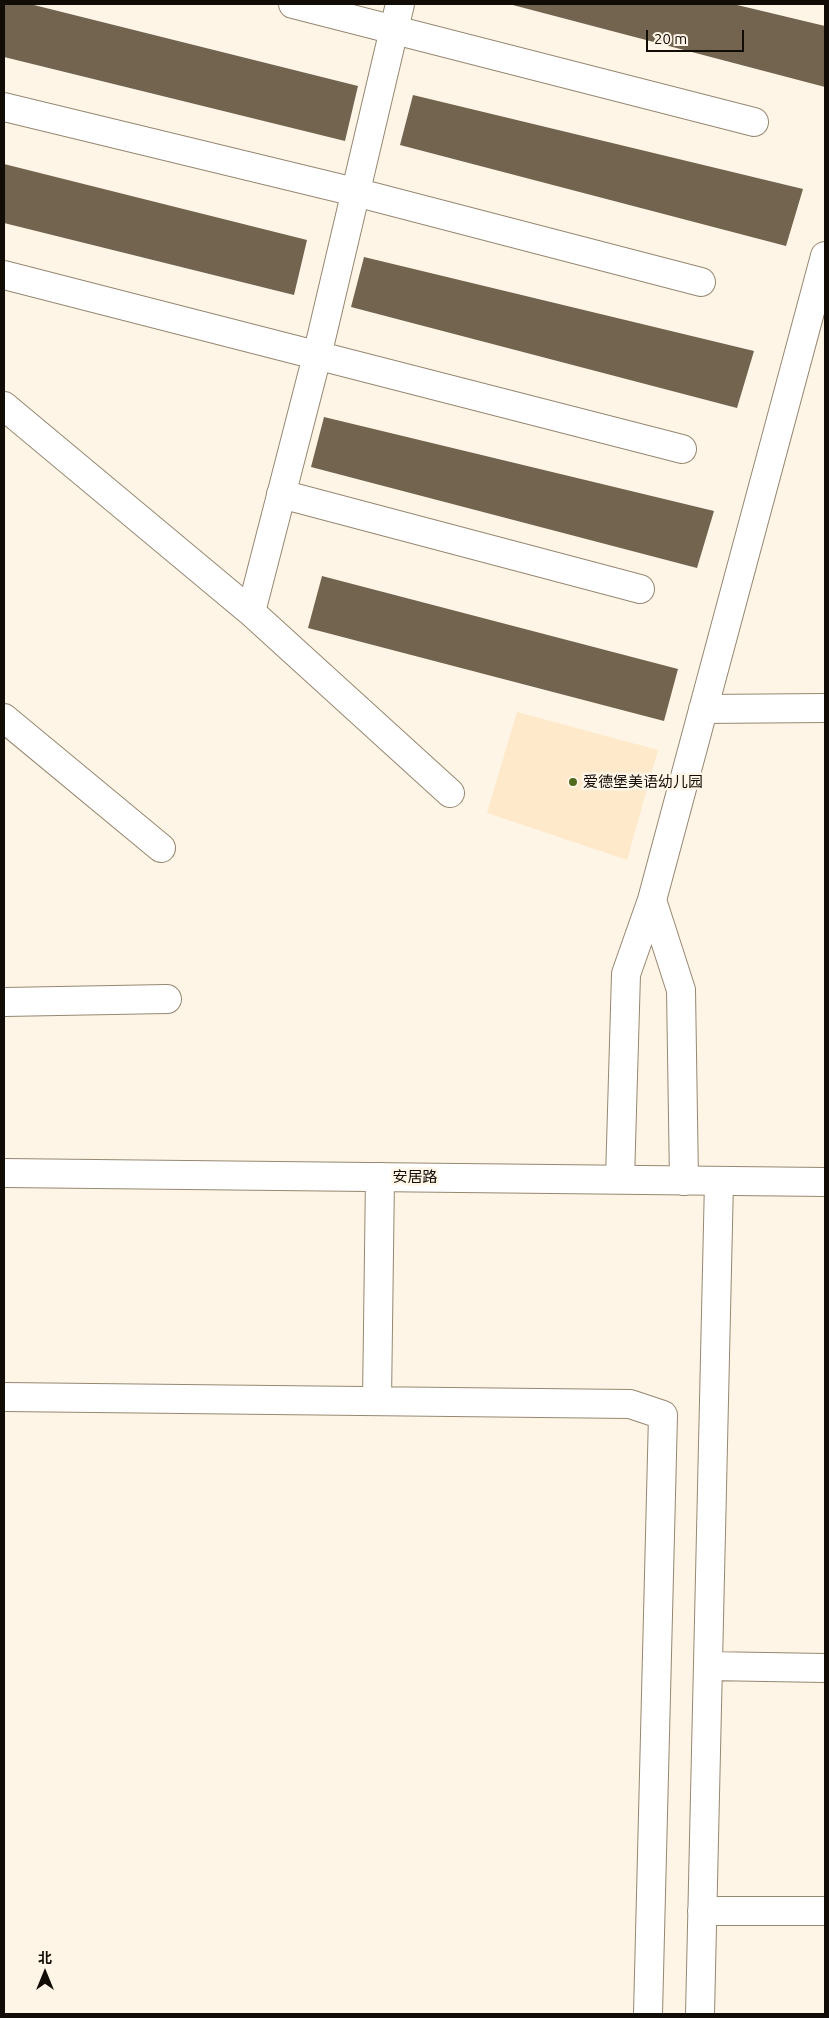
<!DOCTYPE html>
<html>
<head>
<meta charset="utf-8">
<style>
  body { margin:0 }
  #map { position:relative; width:829px; height:2018px; overflow:hidden; background:#fff5e6; font-family:Ubuntu,"Noto Sans SC",sans-serif }
  canvas { display:block }
  .frame { position:absolute; inset:0; border:5px solid #110c05; pointer-events:none }
  .north { position:absolute; left:20px; top:1948px; width:50px; height:50px; -webkit-text-stroke:4px #fff5e6; paint-order:stroke; rotate:0deg; font-size:14px; font-weight:700; line-height:20px; text-align:center; color:#110c05 }
  .north::after { content:''; display:block; margin:auto; width:18px; height:22px; background:#110c05; clip-path:polygon(50% 0,100% 100%,50% 72%,0 100%) }
  .scale { position:absolute; left:646px; top:30px; width:98px; height:22px; box-sizing:border-box; border:2px solid #110c05; border-top:0; padding-left:6px; font-size:15px; line-height:18px; white-space:nowrap; color:#110c05; -webkit-text-stroke:4px #fff5e6; paint-order:stroke }
</style>
</head>
<body>
<div id="map">
<canvas width="829" height="2018"></canvas>
<div class="frame"></div>
<div class="north">北</div>
<div class="scale">20 m</div>
</div>
<script>
const ctx = document.querySelector('canvas').getContext('2d');
ctx.lineJoin = 'round';
function fillPath(path, color) {
  ctx.fillStyle = color;
  ctx.fill(path, 'evenodd');
}
function trace(path, color, width, dash) {
  ctx.strokeStyle = color;
  ctx.lineWidth = width;
  ctx.lineCap = dash ? 'butt' : 'round';
  ctx.setLineDash(dash || []);
  ctx.stroke(path);
}
function write(font, color, halo, rows, align = 'center') {
  ctx.font = font + ' Ubuntu,"Noto Sans SC",sans-serif';
  ctx.lineWidth = 5;
  ctx.setLineDash([]);
  ctx.textBaseline = 'middle';
  ctx.strokeStyle = halo;
  ctx.fillStyle = color;
  for (const [text, x, y, turn = 0] of rows) {
    ctx.save();
    ctx.translate(x, y);
    ctx.rotate((+turn || 0) * Math.PI / 180);
    ctx.textAlign = isNaN(turn) ? turn : align;
    if (halo) ctx.strokeText(text, 0, 0);
    ctx.fillText(text, 0, 0);
    ctx.restore();
  }
}
const built = new Path2D(`
  M517,712L658,750L627,860L487,813Z`);
const building = new Path2D(`
  M4,4H30L358,86L345,141L4,57Z
  M509,4H733L825,26V87Z
  M413,95L803,189L786,246L400,145Z
  M4,164L307,240L294,295L4,223Z
  M364,257L754,351L737,408L351,307Z
  M324,417L714,511L697,568L311,467Z
  M322,576L678,669L664,721L308,628Z`);
const minor = new Path2D(`
  M293,4L754,122
  M4,107L355,192L701,282
  M4,275L682,449
  M4,406L251,612L450,793
  M281,494L640,589
  M251,612L317,356L400,4
  M703,709L825,708
  M4,718L161,848
  M652,900L681,990L684,1181
  M4,1002L167,999
  M620,1179L626,974L652,900L825,256
  M4,1397L630,1404L663,1415L648,2014
  M377,1401L380,1177
  M708,1666L825,1668
  M702,1911H825
  M700,2014L719,1181`);
const tertiary = new Path2D(`
  M4,1173L825,1182`);
const markers = [
  [573,782,5,"#516b1d"]
];
const poiNames = [
  ["爱德堡美语幼儿园",583,782]
];
const streetNames = [
  ["安居路",415,1177]
];
fillPath(built, '#fee9ca');
fillPath(building, '#73644f');
trace(minor, '#968771', 30);
trace(tertiary, '#968771', 30);
trace(minor, '#fff', 28);
trace(tertiary, '#fff', 28);
for (const [x, y, r, color] of markers) {
  const dot = new Path2D();
  dot.arc(x, y, r, 0, 2 * Math.PI);
  ctx.fillStyle = color;
  ctx.fill(dot);
  trace(dot, '#fff5e6', 2);
}
write('15px', '#110c05', '#fff5e6', poiNames, 'left');
write('15px', '#110c05', '#fff5e6', streetNames);
</script>
</body>
</html>
